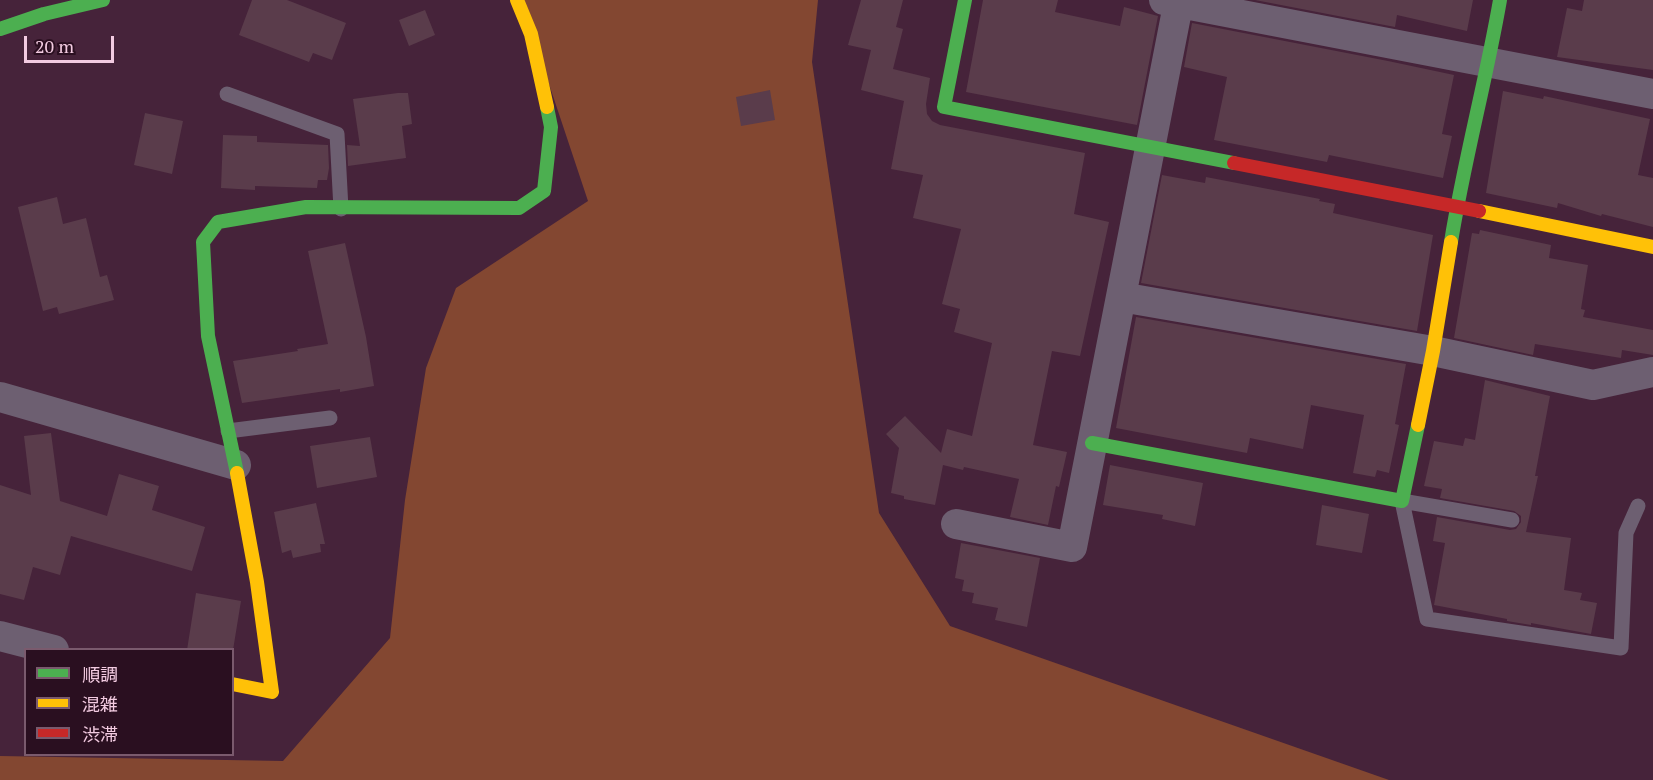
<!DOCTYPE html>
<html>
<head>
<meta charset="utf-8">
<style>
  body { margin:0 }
  #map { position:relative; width:1653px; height:780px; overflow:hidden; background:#46233a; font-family:"PT Serif","Noto Sans JP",serif }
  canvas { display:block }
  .legend { position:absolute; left:24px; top:648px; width:210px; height:108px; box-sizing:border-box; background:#2a0f20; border:2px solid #7a5a6d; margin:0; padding:8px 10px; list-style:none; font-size:18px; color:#f3cbe1 }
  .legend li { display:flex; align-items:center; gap:12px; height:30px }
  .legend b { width:30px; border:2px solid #7a5a6d }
  .scale { position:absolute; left:24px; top:36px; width:90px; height:27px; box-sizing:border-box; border:3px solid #f3cbe1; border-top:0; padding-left:8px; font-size:18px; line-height:21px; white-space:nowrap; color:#f3cbe1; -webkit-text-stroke:4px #2a0f20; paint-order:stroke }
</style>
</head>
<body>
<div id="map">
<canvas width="1653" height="780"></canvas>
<ul class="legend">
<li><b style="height:8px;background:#4caf50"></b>順調</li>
<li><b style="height:8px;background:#ffc107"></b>混雑</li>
<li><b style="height:8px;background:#c62828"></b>渋滞</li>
</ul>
<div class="scale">20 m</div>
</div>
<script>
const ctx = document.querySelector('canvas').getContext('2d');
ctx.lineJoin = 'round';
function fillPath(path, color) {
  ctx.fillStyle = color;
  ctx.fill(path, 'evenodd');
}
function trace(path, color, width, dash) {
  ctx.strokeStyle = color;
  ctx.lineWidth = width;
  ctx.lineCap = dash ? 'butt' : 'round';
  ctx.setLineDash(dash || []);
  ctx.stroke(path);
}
const forest = new Path2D(`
  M521,0H818L812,62L879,513L950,626L1389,780H0V756L283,761L390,638L405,500L426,368L456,288L588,201Z`);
const building = new Path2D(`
  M252,0H287L346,23L332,60L313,53L309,62L239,35Z
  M861,0H903L896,27L903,29L893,69L930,78L926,104L927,114L932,121L940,125L1085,153L1074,214L1109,222L1080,356L1052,351L1033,445L1067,452L1059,487L1056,486L1048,525L1010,517L1019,479L964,467L963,470L943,465L935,505L904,499V496L891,493L899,448L886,434L905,416L941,453L947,429L972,436L992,343L954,332L960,309L942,304L961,229L913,218L923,175L891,169L904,101L861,90L871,50L848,45Z
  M983,0H1058L1055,12L1120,26L1124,7L1158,16L1137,125L966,92Z
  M1255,0H1473L1467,31L1397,15L1395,27Z
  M1584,0H1653V70L1557,57L1567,8L1582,11Z
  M425,10L435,35L409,46L399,20Z
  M1192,23L1388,61L1454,75L1442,134L1452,136L1443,178L1329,155L1327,162L1214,140L1227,77L1184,67Z
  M770,90L775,120L741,126L736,97Z
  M1503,91L1543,99L1544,96L1650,119L1638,175L1653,178V227L1602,214L1601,216L1558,203L1557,208L1486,193Z
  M398,93H408L412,124L402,126L406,158L348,166L347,145L360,146L353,99Z
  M145,113L183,121L172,174L134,165Z
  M223,135L257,136V142L328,145L329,168L327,180H318L317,188L255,186V190L221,188Z
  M1162,175L1205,183L1206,177L1320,199L1319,201L1335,204L1333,213L1433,235L1417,331L1141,283Z
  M57,197L63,224L86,218L100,277L107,275L114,300L59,314L57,307L43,311L18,207Z
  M1480,230L1551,245L1549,258L1588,265L1581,309L1585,310L1583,317L1653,330V355L1622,350L1621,358L1535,344L1533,355L1454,338L1472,233L1479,234Z
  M345,243L366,337L374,386L340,392V389L242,403L233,361L298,351L297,349L328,344L308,251Z
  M1136,317L1406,364L1395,424L1399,425L1389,473L1377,470L1375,477L1353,473L1364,415L1311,405L1303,449L1250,438L1247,453L1116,428Z
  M1485,380L1550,396L1535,476H1538L1526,532L1571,538L1564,590L1582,593L1580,600L1597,603L1591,634L1531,623V625L1507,621V619L1434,605L1445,543L1433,541L1437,517L1510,530L1516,529L1521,522V516L1514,511L1440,498L1442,489L1424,486L1434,441L1463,446L1465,438L1475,440Z
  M51,433L60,501L107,516L119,474L159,486L152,510L205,527L192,571L71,536L60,575L33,567L24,600L0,594V485L31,495L24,436Z
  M370,437L377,477L317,488L310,446Z
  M1110,465L1203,483L1195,526L1162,519L1163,515L1103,505Z
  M316,503L325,544H320L321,552L293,558L291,550L282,553L274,512Z
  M1322,505L1369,514L1362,553L1316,545Z
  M961,543L1040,558L1027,627L995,620L998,608L972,603L974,593L962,591L964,580L955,578Z
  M196,593L241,601L233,650H187Z`);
const lane = new Path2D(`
  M227,94L337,134L341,209
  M228,431L330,418
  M1512,520L1402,501L1427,619L1621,648L1626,533L1638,506`);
const street = new Path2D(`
  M1164,0L1653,94
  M1121,297L1433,351L1593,385L1653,372
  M0,397L236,465
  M956,524L1072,547L1179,0
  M0,636L54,650`);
const fast = new Path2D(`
  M965,0L944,107L1234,163
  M0,29L44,14L103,0
  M1451,242C1464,161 1486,81 1500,0
  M1092,443L1402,501L1418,425
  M237,473L208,336L203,242L218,222L306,207L519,208L544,191L551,127L547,107`);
const slow = new Path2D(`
  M517,0L531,34L547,107
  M1479,211L1653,247
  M1418,425L1433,351L1451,242
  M232,684L272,692L257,582L237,473`);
const jam = new Path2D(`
  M1234,163L1479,211`);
fillPath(forest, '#834731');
fillPath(building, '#5a3c4b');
trace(lane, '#6d5f71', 15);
trace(street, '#6d5f71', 30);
trace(fast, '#4caf50', 14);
trace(slow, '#ffc107', 14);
trace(jam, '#c62828', 14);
</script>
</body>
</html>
